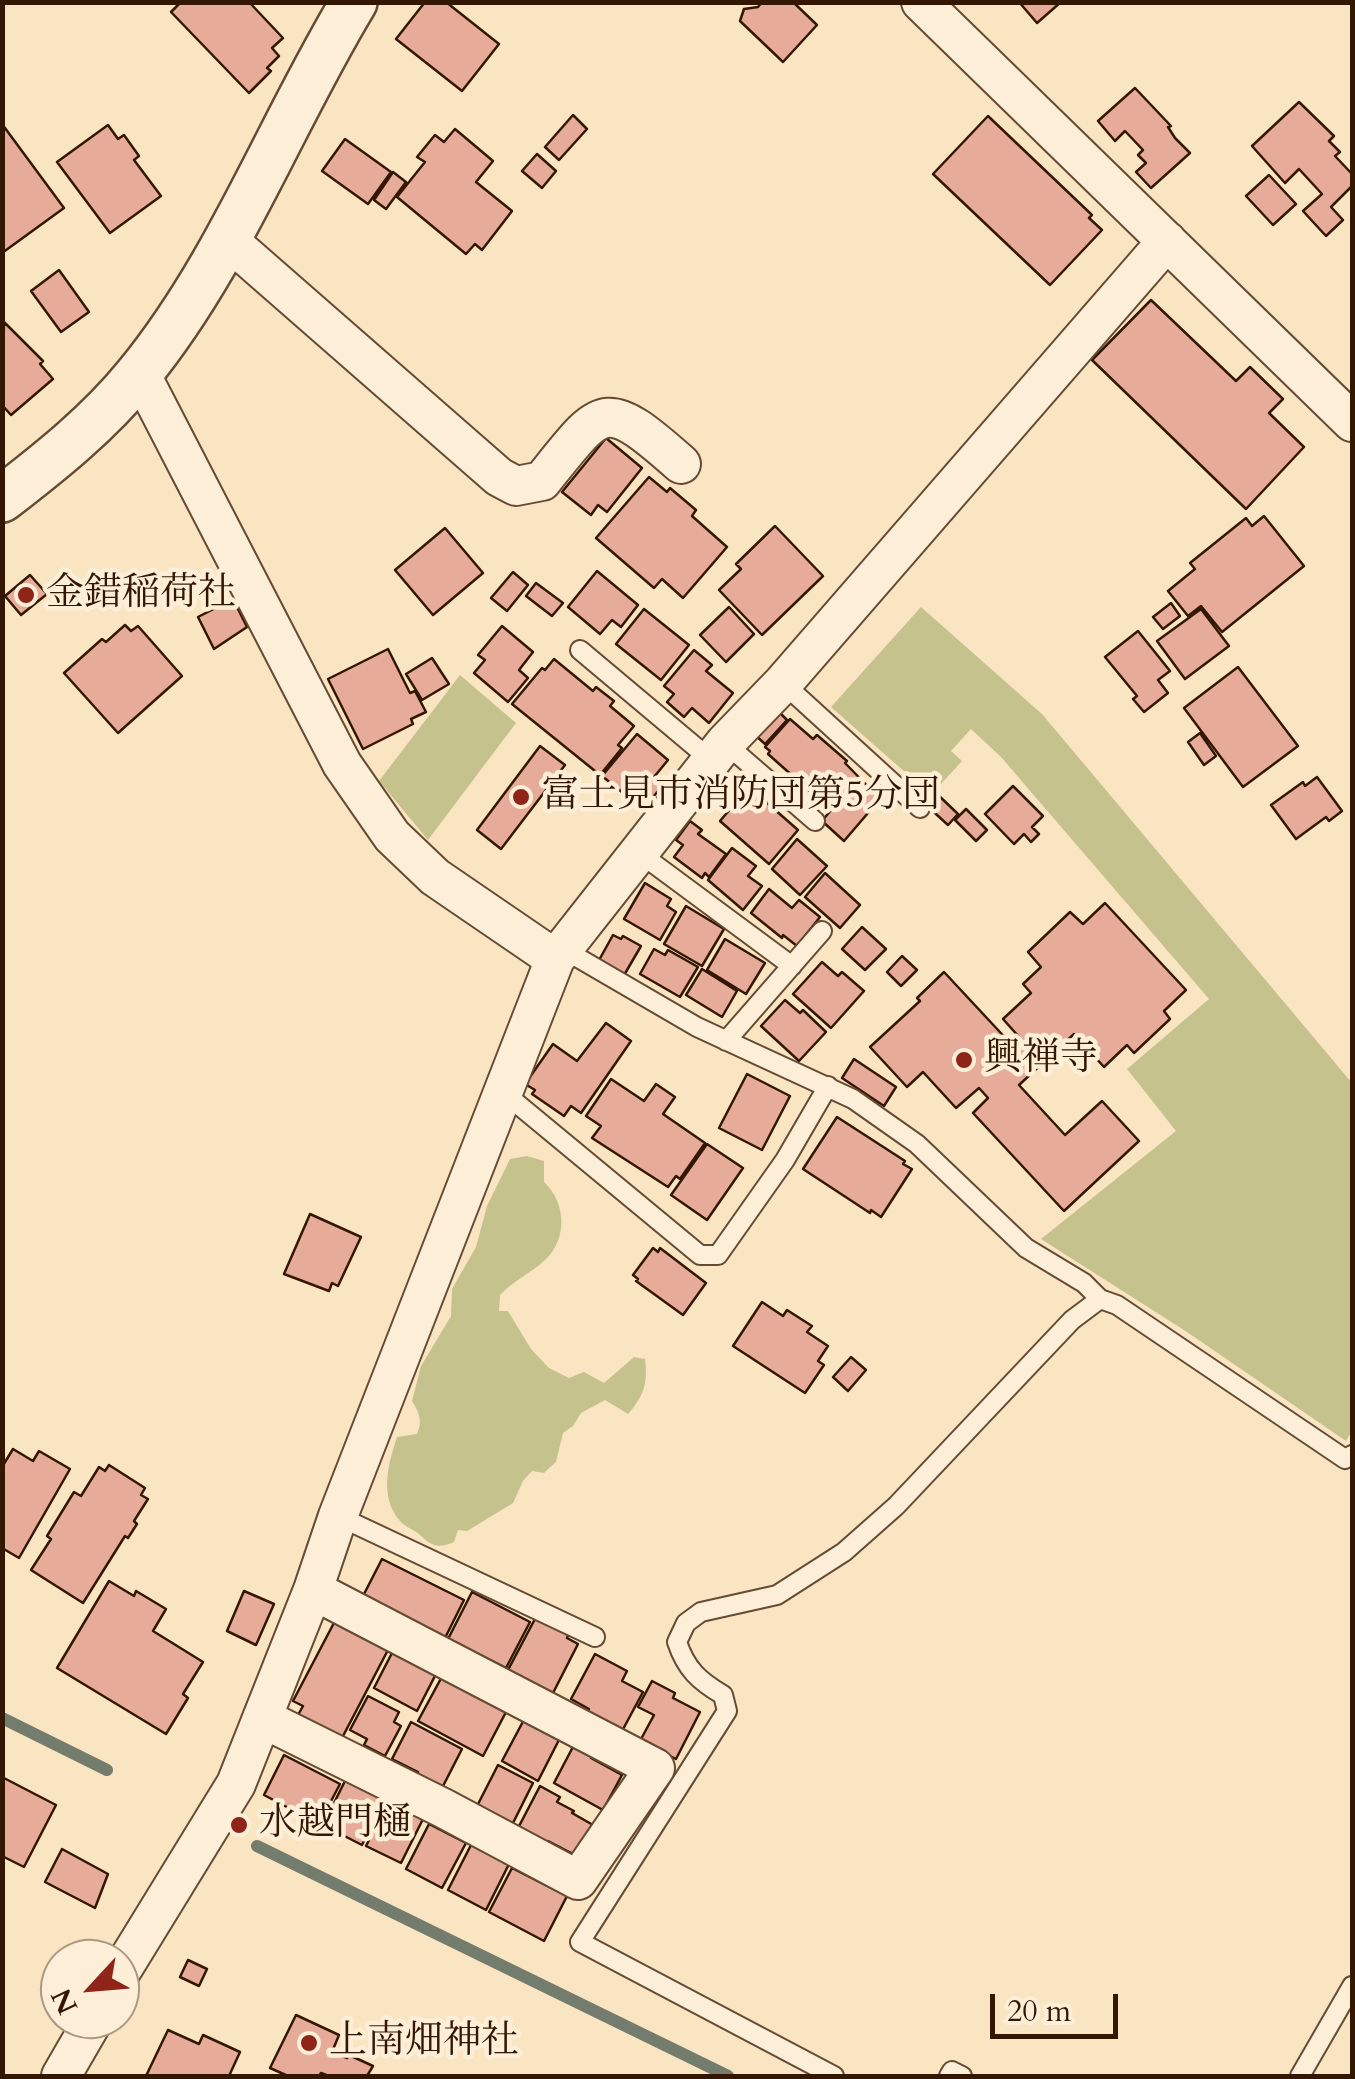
<!DOCTYPE html>
<html>
<head>
<meta charset="utf-8">
<style>
  body { margin:0 }
  #map { position:relative; width:1355px; height:2079px; overflow:hidden; background:#fae5c2; font-family:Cardo,serif }
  canvas { display:block }
  .frame { position:absolute; inset:0; border:5px solid #341703; pointer-events:none }
  .north { position:absolute; left:40px; top:1939px; width:100px; height:100px; box-sizing:border-box; background:#fceed7; border:2px solid #ac9882; border-radius:50%; rotate:244deg; font-size:28px; font-weight:700; line-height:40px; text-align:center; color:#341703 }
  .north::after { content:''; display:block; margin:auto; width:35px; height:45px; background:#8f2418; clip-path:polygon(50% 0,100% 100%,50% 72%,0 100%) }
  .scale { position:absolute; left:990px; top:1994px; width:128px; height:45px; box-sizing:border-box; border:5px solid #341703; border-top:0; padding-left:12px; font-size:30px; line-height:35px; white-space:nowrap; color:#341703; -webkit-text-stroke:8px #fceed7; paint-order:stroke }
</style>
</head>
<body>
<div id="map">
<canvas width="1355" height="2079"></canvas>
<div class="frame"></div>
<div class="north">N</div>
<div class="scale">20 m</div>
</div>
<script>
const ctx = document.querySelector('canvas').getContext('2d');
ctx.lineJoin = 'round';
function fillPath(path, color) {
  ctx.fillStyle = color;
  ctx.fill(path, 'evenodd');
}
function trace(path, color, width, dash) {
  ctx.strokeStyle = color;
  ctx.lineWidth = width;
  ctx.lineCap = dash ? 'butt' : 'round';
  ctx.setLineDash(dash || []);
  ctx.stroke(path);
}
function write(font, color, halo, rows, align = 'center') {
  ctx.font = font + ' Cardo,"Noto Serif JP",serif';
  ctx.lineWidth = 9;
  ctx.setLineDash([]);
  ctx.textBaseline = 'middle';
  ctx.strokeStyle = halo;
  ctx.fillStyle = color;
  for (const [text, x, y, turn = 0] of rows) {
    ctx.save();
    ctx.translate(x, y);
    ctx.rotate((+turn || 0) * Math.PI / 180);
    ctx.textAlign = isNaN(turn) ? turn : align;
    if (halo) ctx.strokeText(text, 0, 0);
    ctx.fillText(text, 0, 0);
    ctx.restore();
  }
}
const green = new Path2D(`
  M921,607L1042,714L1352,1083V1431L1346,1441L1187,1332L1041,1239L1176,1131L1127,1069L1209,999L1001,757L971,729L951,751L962,761L931,795L831,707Z
  M460,675L516,723L428,840L379,781Z
  M527,1156L544,1161V1182C566,1202 568,1239 545,1260C531,1273 513,1281 500,1295L499,1311H508L531,1349L549,1368L569,1378L584,1372L604,1383L634,1357L645,1359C648,1383 644,1396 628,1414L605,1400L581,1413L573,1426L563,1433L556,1462L544,1473L532,1471L523,1481L513,1503L467,1531L458,1530L454,1542C438,1549 431,1546 419,1534C413,1529 405,1527 400,1521C379,1497 388,1464 397,1437L417,1434C423,1420 419,1413 412,1401L421,1366L451,1316L452,1289L476,1247L487,1206L510,1159Z`);
const stream = new Path2D(`
  M2,1718L107,1770
  M257,1846L728,2076`);
const building = new Path2D(`
  M181,2H249L283,38L272,48L279,56L267,68L271,71L249,93L171,12Z
  M425,2H446L499,44L462,91L396,39Z
  M762,2H793L817,25L783,62L740,21L744,9L758,7Z
  M1019,2H1061L1037,23Z
  M1135,88L1171,126L1168,127L1175,138L1190,153L1151,188L1136,172L1146,163L1138,155L1143,150L1125,131L1115,141L1098,121Z
  M1299,102L1334,136L1329,141L1340,152L1335,156L1352,174V186L1331,207L1343,220L1326,236L1303,211L1322,194L1299,169L1285,183L1252,146Z
  M573,115L587,129L559,160L545,147Z
  M988,116L1092,215L1089,218L1102,230L1050,285L933,174Z
  M2,124L64,208L2,253Z
  M108,125L118,139L124,135L139,156L134,160L161,196L110,233L57,162Z
  M455,129L493,161L476,182L512,211L482,250L475,244L466,254L397,197L425,162L417,157L435,135L444,142Z
  M345,139L391,172L368,204L322,171Z
  M537,154L556,171L542,188L522,171Z
  M393,172L406,182L386,209L374,200Z
  M1269,175L1296,204L1273,225L1246,196Z
  M59,270L89,312L61,332L31,291Z
  M1151,300L1236,381L1250,367L1283,399L1269,413L1304,447L1246,509L1092,360Z
  M4,322L43,361L40,364L53,379L11,415L2,405Z
  M606,438L642,468L607,512L598,505L591,515L562,492Z
  M649,477L667,492L670,488L696,510L692,516L727,547L683,598L662,579L654,588L596,538Z
  M1264,516L1304,566L1222,632L1201,606L1188,616L1168,591L1195,569L1190,563L1246,518L1252,526Z
  M775,526L823,576L762,635L719,590L741,569L736,564Z
  M445,528L483,573L433,615L395,570Z
  M597,571L638,605L621,627L612,620L600,634L568,607Z
  M513,572L528,585L507,611L491,598Z
  M30,575L47,594L21,615L5,596Z
  M536,583L563,603L552,616L526,596Z
  M233,599L247,627L214,649L198,617Z
  M1171,603L1180,616L1163,629L1153,617Z
  M729,607L754,634L726,662L700,635Z
  M644,609L689,645L661,680L616,644Z
  M1201,609L1229,646L1185,679L1157,641Z
  M125,625L131,631L138,626L182,676L118,733L64,673L102,639L106,642Z
  M502,626L533,652L519,670L528,678L508,702L474,673L485,660L478,655Z
  M1138,631L1170,671L1158,680L1168,693L1144,712L1133,699L1137,696L1105,657Z
  M388,649L410,693L415,691L426,712L411,719L413,724L363,749L328,679Z
  M694,650L712,665L706,671L733,693L709,723L692,708L684,717L667,702L674,694L664,686Z
  M432,658L449,684L422,700L406,674Z
  M554,659L593,691L596,687L614,701L610,706L634,726L618,745L622,748L600,775L512,704L542,668L545,670Z
  M1238,667L1298,746L1243,787L1184,708Z
  M776,709L787,720L765,744L754,734Z
  M790,719L813,739L817,735L847,761L845,763L880,799L844,841L822,821L831,810L768,754L770,751L765,747Z
  M1200,733L1216,756L1204,765L1188,742Z
  M637,734L668,760L654,777L664,784L643,809L602,776Z
  M540,746L565,765L501,849L477,830Z
  M1317,777L1342,811L1329,821L1326,817L1296,839L1271,805L1303,782L1305,786Z
  M1013,786L1043,816L1032,827L1039,834L1031,842L1024,834L1014,844L985,814Z
  M749,787L798,830L769,864L720,821Z
  M935,792L958,814L948,825L925,804Z
  M966,809L987,830L976,841L955,820Z
  M690,821L702,830L698,834L726,854L709,877L705,873L702,878L674,857L683,845L676,840Z
  M797,839L827,866L800,895L772,869Z
  M732,848L756,866L748,876L762,886L743,910L708,880Z
  M825,873L860,905L840,928L805,897Z
  M645,883L671,899L667,906L676,912L660,940L624,919Z
  M769,889L792,908L799,900L820,917L797,946L783,935L782,938L751,913Z
  M1105,903L1186,990L1164,1011L1170,1019L1134,1053L1127,1045L1104,1067L1074,1034L1019,1085L1065,1135L1102,1101L1139,1141L1064,1211L973,1113L988,1098L979,1088L956,1108L923,1072L907,1087L870,1047L920,1001L917,998L944,972L1012,1045L1020,1038L1003,1019L1031,993L1023,984L1041,967L1028,952L1070,912L1083,924Z
  M686,906L724,929L702,966L664,944Z
  M862,927L886,949L865,970L842,949Z
  M613,935L621,939L623,936L641,946L623,977L598,962Z
  M725,939L765,963L746,994L707,970Z
  M654,949L665,955L668,950L698,967L680,997L640,974Z
  M902,956L917,970L901,986L887,972Z
  M822,962L838,976L842,972L864,991L831,1028L793,994Z
  M702,969L737,991L722,1017L686,995Z
  M785,1000L800,1013L803,1010L826,1032L799,1061L761,1026Z
  M606,1023L631,1041L581,1113L571,1106L564,1116L532,1094L535,1090L525,1084L553,1044L577,1061Z
  M854,1059L896,1087L884,1106L842,1078Z
  M747,1074L790,1096L762,1150L719,1128Z
  M611,1079L644,1101L656,1084L675,1097L663,1114L705,1143L680,1179L676,1176L668,1187L592,1138L601,1126L586,1116Z
  M837,1117L905,1161L903,1164L912,1169L881,1217L871,1210L870,1213L803,1169Z
  M707,1144L743,1168L707,1220L671,1195Z
  M310,1214L361,1237L338,1286L332,1283L329,1291L284,1274Z
  M653,1248L658,1252L660,1248L706,1283L683,1315L636,1281L638,1279L633,1275Z
  M762,1302L783,1316L787,1310L812,1326L807,1332L828,1346L818,1361L824,1365L805,1393L733,1346Z
  M851,1357L866,1370L848,1391L833,1377Z
  M13,1449L33,1461L39,1451L70,1469L19,1558L2,1548V1467Z
  M109,1465L145,1488L141,1495L148,1499L134,1521L137,1524L128,1538L125,1536L83,1603L31,1570L51,1539L47,1536L74,1492L81,1496L99,1467L105,1471Z
  M382,1559L464,1600L445,1638L363,1596Z
  M109,1581L134,1596L136,1591L166,1609L153,1631L203,1662L183,1694L188,1698L166,1734L57,1668Z
  M244,1591L274,1604L256,1645L227,1631Z
  M472,1592L530,1622L506,1668L448,1639Z
  M536,1617L569,1634L567,1638L578,1644L553,1693L508,1670Z
  M336,1619L389,1648L342,1738L298,1715L303,1706L293,1701Z
  M394,1649L438,1670L417,1711L374,1688Z
  M595,1654L627,1671L622,1681L643,1692L621,1733L586,1714L589,1709L571,1699Z
  M445,1671L471,1685L468,1692L506,1712L483,1756L418,1721Z
  M652,1681L675,1693L673,1698L700,1712L676,1759L640,1741L654,1715L638,1707Z
  M368,1696L399,1712L394,1722L401,1726L385,1756L364,1745L367,1739L350,1730Z
  M527,1714L562,1734L538,1781L502,1761Z
  M411,1722L462,1749L441,1790L415,1777L418,1772L392,1759Z
  M575,1743L594,1753L591,1758L622,1775L603,1810L554,1783Z
  M284,1755L340,1784L319,1824L264,1795Z
  M498,1765L533,1783L511,1827L475,1810Z
  M2,1777L56,1805L24,1867L2,1856Z
  M347,1777L386,1797L362,1845L323,1825Z
  M540,1786L560,1797L557,1802L574,1811L572,1813L593,1825L573,1854L548,1841L546,1846L517,1830Z
  M395,1805L423,1819L401,1863L366,1846L383,1812L389,1816Z
  M429,1824L466,1843L442,1888L406,1869Z
  M471,1845L509,1864L486,1910L448,1890Z
  M62,1849L108,1874L95,1908L45,1882Z
  M512,1868L567,1896L544,1941L489,1912Z
  M188,1960L207,1969L199,1986L180,1977Z
  M296,2015L339,2035L332,2052L347,2058L349,2055L373,2066L367,2076H329L321,2073L319,2076H288L270,2068Z
  M168,2030L199,2044L203,2035L240,2052L229,2076H146Z`);
const service = new Path2D(`
  M580,650L711,760
  M783,683L920,808
  M725,743L815,821
  M638,852L792,966
  M563,949L697,1027L853,1099L917,1144L1026,1248L1084,1283L1100,1299
  M726,1041L822,931
  M503,1092L700,1255H718L785,1160L828,1086
  M338,1516L595,1637
  M834,2076L580,1942L727,1711L723,1695C699,1681 686,1669 677,1642L686,1623L701,1612L777,1595L844,1552L896,1506L1072,1320L1100,1299L1117,1305L1345,1459L1352,1455
  M949,2076L952,2071L962,2076
  M1300,2076L1352,1986`);
const minor = new Path2D(`
  M921,2L1352,422
  M228,240L499,477L516,486L542,481C603,405 603,395 681,464
  M140,373L342,764L392,836L435,877L555,959
  M262,1718L443,1808L578,1880L655,1768L313,1590
  M120,1973L236,1784L313,1590L338,1516L555,959L725,743L783,683L1167,241
  M61,2076L94,2019`);
const tertiary = new Path2D(`
  M2,499C50,462 99,423 137,376C229,264 279,126 354,2`);
const markers = [
  [26,595,10,"#8f2418"],
  [521,797,10,"#8f2418"],
  [964,1060,10,"#8f2418"],
  [239,1825,10,"#8f2418"],
  [309,2043,10,"#8f2418"]
];
const poiNames = [
  ["金錯稲荷社",46,595],
  ["富士見市消防団第5分団",541,797],
  ["興禅寺",984,1060],
  ["水越門樋",259,1825],
  ["上南畑神社",329,2043]
];
fillPath(green, '#c6c28e');
trace(stream, '#747c6e', 12);
fillPath(building, '#e6ac99');
trace(building, '#341703', 2.5);
trace(service, '#664a33', 22);
trace(minor, '#664a33', 42);
trace(tertiary, '#664a33', 50);
trace(service, '#fceed7', 18);
trace(minor, '#fceed7', 38);
trace(tertiary, '#fceed7', 45);
for (const [x, y, r, color] of markers) {
  const dot = new Path2D();
  dot.arc(x, y, r, 0, 2 * Math.PI);
  ctx.fillStyle = color;
  ctx.fill(dot);
  trace(dot, '#fceed7', 4);
}
write('38px', '#341703', '#fceed7', poiNames, 'left');
</script>
</body>
</html>
